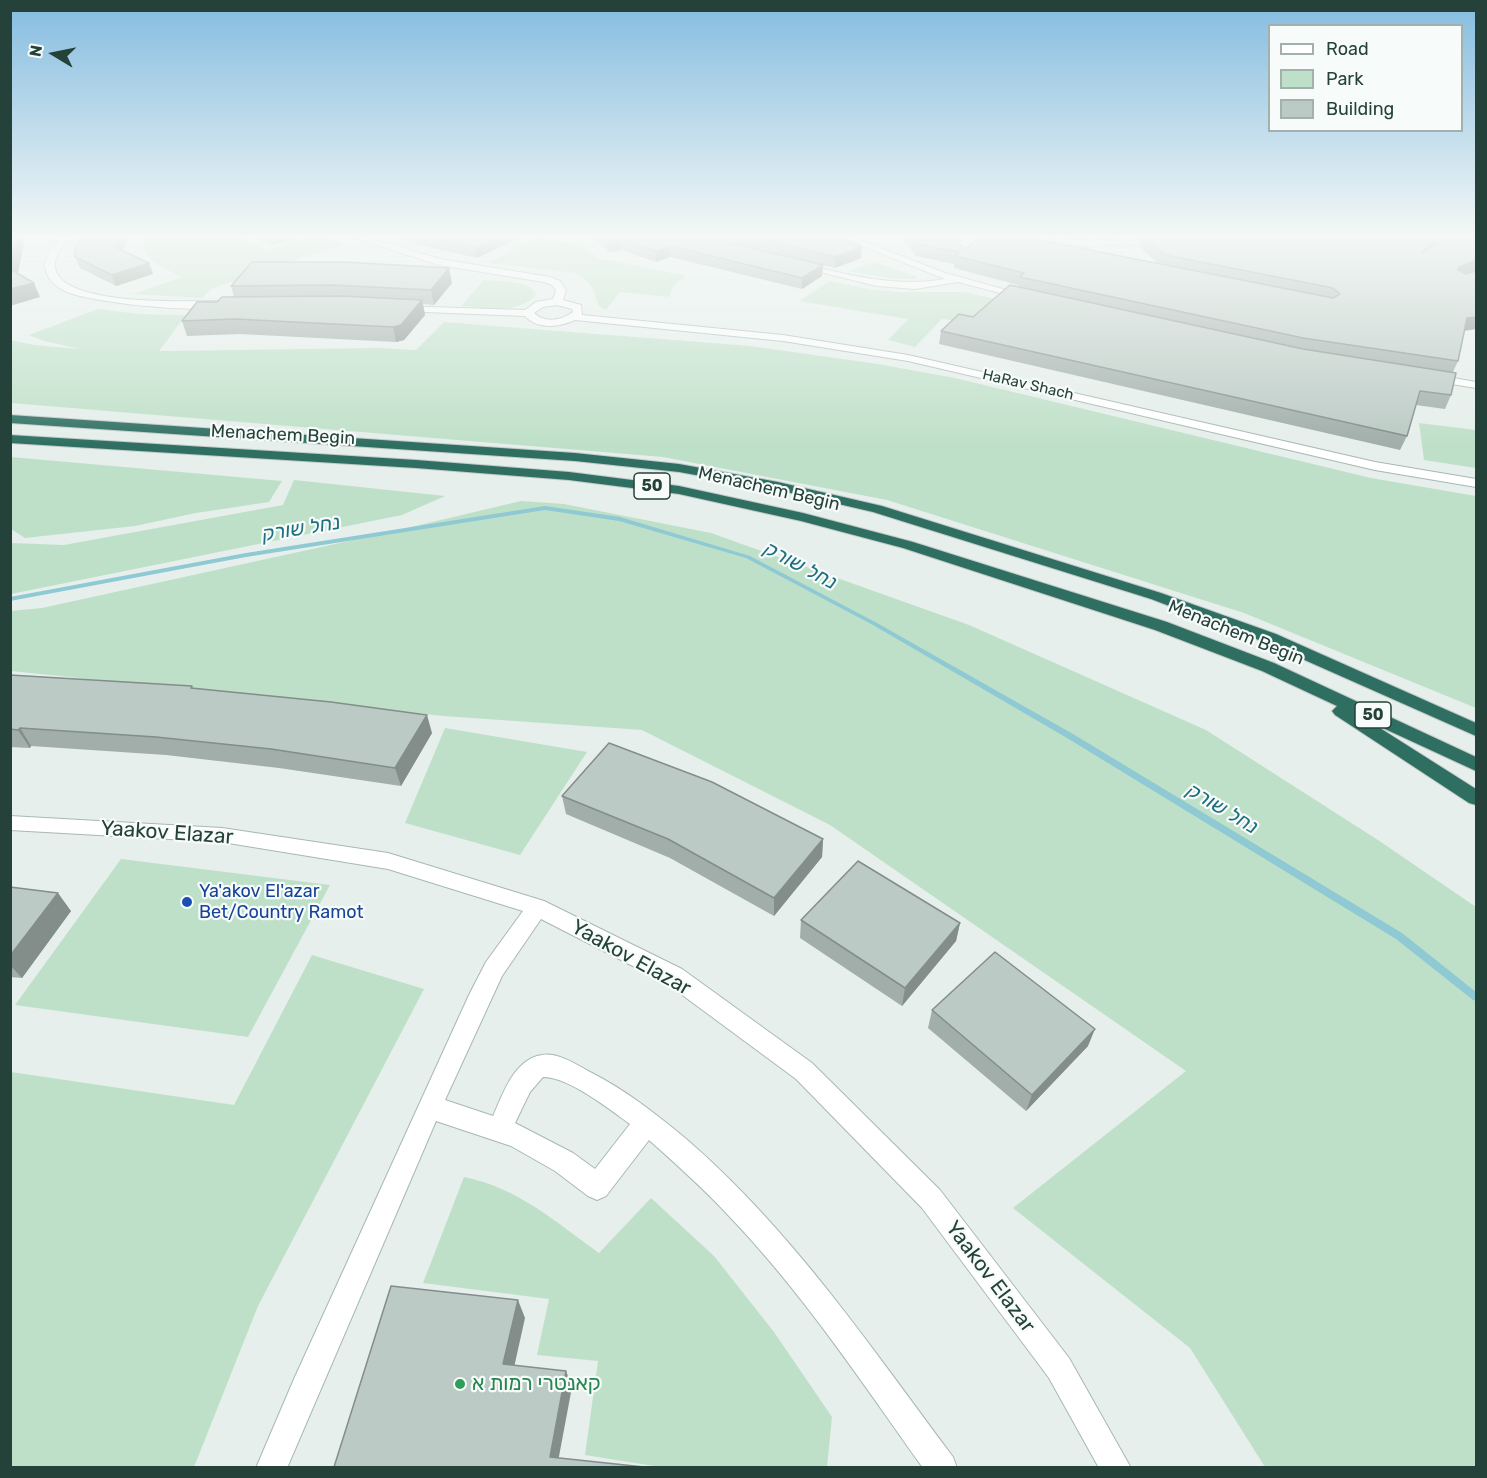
<!DOCTYPE html>
<html>
<head>
<meta charset="utf-8">
<style>
  body { margin:0 }
  #map { position:relative; width:1487px; height:1478px; overflow:hidden; background:#e6efeb; font-family:Rubik,sans-serif }
  canvas { display:block }
  .frame { position:absolute; inset:0; border:12px solid #24423a; pointer-events:none }
  .legend { position:absolute; left:1268px; top:24px; width:195px; height:108px; box-sizing:border-box; background:#f7fbf9; border:2px solid #a3b1ad; margin:0; padding:8px 10px; list-style:none; font-size:18px; color:#24423a }
  .legend li { display:flex; align-items:center; gap:12px; height:30px }
  .legend b { width:30px; border:2px solid #a3b1ad }
  .north { position:absolute; left:24px; top:24px; width:60px; height:60px; -webkit-text-stroke:4px #f7fbf9; paint-order:stroke; rotate:280deg; font-size:16px; font-weight:700; line-height:24px; text-align:center; color:#24423a }
  .north::after { content:''; display:block; margin:auto; width:21px; height:27px; background:#24423a; clip-path:polygon(50% 0,100% 100%,50% 72%,0 100%) }
</style>
</head>
<body>
<div id="map">
<canvas width="1487" height="1478"></canvas>
<div class="frame"></div>
<ul class="legend">
<li><b style="height:8px;background:#fff"></b>Road</li>
<li><b style="height:16px;background:#bfe0c8"></b>Park</li>
<li><b style="height:16px;background:#bbcac4"></b>Building</li>
</ul>
<div class="north">N</div>
</div>
<script>
const ctx = document.querySelector('canvas').getContext('2d');
ctx.lineJoin = 'round';
function fillPath(path, color) {
  ctx.fillStyle = color;
  ctx.fill(path, 'evenodd');
}
function trace(path, color, width, dash) {
  ctx.strokeStyle = color;
  ctx.lineWidth = width;
  ctx.lineCap = dash ? 'butt' : 'round';
  ctx.setLineDash(dash || []);
  ctx.stroke(path);
}
function write(font, color, halo, rows, align = 'center') {
  ctx.font = font + ' Rubik,Heebo,sans-serif';
  ctx.lineWidth = 4.5;
  ctx.setLineDash([]);
  ctx.textBaseline = 'middle';
  ctx.strokeStyle = halo;
  ctx.fillStyle = color;
  for (const [text, x, y, turn = 0] of rows) {
    ctx.save();
    ctx.translate(x, y);
    ctx.rotate((+turn || 0) * Math.PI / 180);
    ctx.textAlign = isNaN(turn) ? turn : align;
    if (halo) ctx.strokeText(text, 0, 0);
    ctx.fillText(text, 0, 0);
    ctx.restore();
  }
}
const green = new Path2D(`
  M146,238H243L267,251C293,242 317,231 343,244L211,289L202,298L133,294L182,277C167,269 137,260 146,238Z
  M534,238L579,244L598,258L686,276L674,285L669,297L620,292L606,310L599,307C594,291 591,280 575,273L489,263Z
  M874,262L915,276L917,279H895L848,271Z
  M484,280C498,281 530,280 536,294C519,316 485,307 461,306Z
  M830,281L874,290L900,292H964L1000,300L968,322L942,319L915,347L888,340L908,319L799,301Z
  M98,309L140,314L186,315L159,351L378,348L416,350L444,322L750,346L878,364L955,378L1371,478L1476,496V708L1244,613L887,500L663,457L11,403L10,340L34,345L80,349L44,341L29,335Z
  M1419,423L1476,430V468L1424,460Z
  M11,457L282,481L269,502L196,513L135,526L25,538L11,529Z
  M294,480L445,496L402,515L11,594V543L64,545L283,505Z
  M521,501L564,504L711,533L969,625L1206,730L1378,840L1476,907V1467H1265L1190,1348L1013,1208L1186,1071L830,825L642,730L444,716L11,671V611L42,608L390,532Z
  M445,728L587,752L520,855L405,823Z
  M121,859L330,885L248,1037L15,1005Z
  M312,955L424,989L258,1306L194,1467H11V1072L234,1105Z
  M464,1177C517,1187 557,1223 599,1253L651,1198L714,1256L774,1332L832,1417L827,1467H660L585,1455L598,1361L537,1355L549,1299L423,1283Z`);
const stream = new Path2D(`
  M545,506L620,517L750,556L877,623L1073,734L1402,933L1476,992V1001L1473,1000L1396,939L1067,738L873,625L746,558L619,521L545,510L246,557L10,601V597L246,553Z`);
const minor = new Path2D(`
  M58,238H68C63,246 53,258 55,268C62,307 189,301 221,301L226,304C210,316 92,302 70,293C58,289 47,280 45,267C44,258 54,246 58,238Z
  M355,238H370L440,259L550,277L560,281L566,290L563,300L581,305L582,315L783,335L908,355L1375,462L1476,479V487L1375,470L908,361L783,341L575,320C559,327 538,330 525,316L401,311L397,310V306L525,310L536,302L553,299L556,290L552,285L544,282L439,265ZM557,305L572,309L573,312C560,321 545,323 534,313L543,307Z
  M842,238H855L945,273L1032,297L1027,300L958,282L915,289L877,286L795,266L800,263C848,275 896,288 945,279Z
  M1013,238L1085,240L1216,238L1211,241L1085,246L1018,241Z
  M1431,374L1476,382V388L1427,380V376Z
  M10,816L222,828L388,853L544,901L682,969L812,1063L940,1190L1069,1358L1131,1468H1099L1049,1378L922,1208L796,1079L666,983L541,919L502,976L445,1100L493,1116C503,1094 514,1059 542,1055C559,1052 578,1066 592,1073C627,1091 656,1114 685,1138C791,1229 870,1346 953,1457L957,1468H923C861,1381 802,1292 728,1215C703,1188 676,1164 649,1140L606,1196L597,1200L588,1196L555,1171L511,1146L436,1121L287,1468H256L294,1379L469,995L486,962L523,911L388,869L222,842L10,830ZM543,1077C569,1077 609,1109 630,1124L595,1169L573,1153L515,1123L530,1092Z`);
const highway = new Path2D(`
  M10,415L575,453L679,464L778,482L882,506L1161,593L1276,634L1476,723V736L1264,642L1151,599L873,512L778,490L679,472L575,461L10,423Z
  M10,435L416,460L569,472L679,486L803,513L913,542L1167,622L1274,663L1476,757V771L1372,723L1476,789V805L1469,803L1335,715L1332,711L1337,706L1262,671L1155,630L903,548L801,521L679,494L569,480L416,468L10,443Z`);
const wall = new Path2D(`
  M81,238H128L122,251L149,263L153,274L116,286L80,268L75,257Z
  M255,238H296L272,245Z
  M402,238H518L477,258L420,245Z
  M594,238H842L862,247L861,258L835,268L716,239L725,242L823,265L822,276L802,289L670,257L656,262L622,250L609,252Z
  M902,238H954L965,249L1157,263L1139,246L1141,238H1443L1436,245L1476,238V329L1465,331L1458,361L1453,372L1451,395L1445,409L1416,405L1407,436L1400,450L939,344L941,331L973,317L1018,287V285L954,268V264L916,256Z
  M452,283L434,305L423,304L425,315L404,340L396,342L240,334L187,336L182,321L217,302L234,297L231,286Z
  M10,675L192,686L193,688L432,733L401,786L279,768L166,755L31,746L30,748L10,747Z
  M562,796L823,839L822,857L774,916L670,858L566,814Z
  M10,887L71,911L22,978L10,977Z
  M801,920L960,923L956,941L902,1006L800,938Z
  M932,1010L1088,1046L1026,1111L928,1028Z`);
const shadedWall = new Path2D(`
  M16,238H25L16,283L10,270V265Z
  M119,238H128L119,258L115,247Z
  M269,238H296L272,245Z
  M495,238H518L477,258L476,248Z
  M1436,238H1443L1417,265L1422,252Z
  M621,240L622,250L609,252L608,242Z
  M670,246V257L656,262V251Z
  M862,247L861,258L835,268V257Z
  M1476,260V268L1475,271L1453,280L1459,267Z
  M149,263L153,274L116,286L112,275Z
  M823,265L822,276L802,289V278Z
  M449,268L452,283L434,305L431,290Z
  M34,283L40,297L10,306V289Z
  M422,300L425,315L404,340L396,342L393,327Z
  M1476,317V329L1461,331L1467,318Z
  M427,715L432,733L401,786L395,768Z
  M20,728L31,746L30,748L18,730Z
  M823,839L822,857L774,916V898Z
  M58,893L71,911L22,978L10,965V956Z
  M960,923L956,941L902,1006L905,988Z
  M1095,1029L1088,1046L1026,1111L1032,1095Z
  M518,1300L525,1318L511,1381L503,1364Z
  M566,1371L572,1387L557,1467L550,1457Z`);
const building = new Path2D(`
  M10,238H16L10,265Z
  M81,238H119L115,247L149,263L112,275L75,257V249Z
  M434,238H495L476,248Z
  M604,238H714L725,242L823,265L802,278L670,246L656,251L621,240L608,242Z
  M757,238H842L862,247L835,257Z
  M913,238H954L965,249L979,238H1029L1333,298L1340,294L1333,288L1165,255L1146,238H1436L1422,252L1449,238H1476V260L1459,267L1458,270L1466,274L1476,271V317L1467,318L1458,361L1303,338L1020,277L1024,273L955,256L960,252L918,244Z
  M252,262H344L449,268L431,290L332,285L231,286Z
  M10,269L34,283L10,289Z
  M1010,285L1303,349L1456,373L1451,395L1420,391L1407,436L941,331L959,314L973,317Z
  M342,296L422,300L401,325L393,327L235,319L182,321L197,302H217L222,297Z
  M10,675L192,686L191,688L331,702L427,715L395,768L271,749L156,737L20,728L18,730L10,729Z
  M609,743L712,782L823,839L774,898L668,839L562,796Z
  M858,861L960,923L905,988L801,920Z
  M10,887L58,893L10,956Z
  M995,952L1095,1029L1032,1095L932,1010Z
  M391,1286L518,1300L503,1364L566,1371L550,1457L644,1467H334Z`);
const markers = [
  [187,902,6,"#1a4fb4"],
  [460,1384,6,"#2e9e5b"]
];
const farStreetnames = [
  ["HaRav Shach",1028,385,13]
];
const shields = [
  [652,486,36],
  [1373,715,36]
];
const shieldNames = [
  ["50",652,486],
  ["50",1373,715]
];
const streetNames = [
  ["Menachem Begin",283,435,3],
  ["Menachem Begin",769,489,13],
  ["Menachem Begin",1236,633,22]
];
const transitNames = [
  ["Ya'akov El'azar",199,892],
  ["Bet/Country Ramot",199,913]
];
const waterNames = [
  ["נחל שורק",301,529,-9],
  ["נחל שורק",800,566,28],
  ["נחל שורק",1222,809,31]
];
const nearStreetnames = [
  ["Yaakov Elazar",167,833,4],
  ["Yaakov Elazar",631,958,29],
  ["Yaakov Elazar",990,1277,53]
];
const nearLeisurenames = [
  ["קאנטרי רמות א",472,1384]
];
fillPath(green, '#bfe0c8');
fillPath(stream, '#8ec9d4');
trace(minor, '#a8b8b2', 2);
trace(highway, '#c2cac8', 2);
fillPath(minor, '#fff');
fillPath(highway, '#2f6f62');
fillPath(wall, '#a1aea9');
fillPath(shadedWall, '#838d89');
fillPath(building, '#bbcac4');
trace(building, '#838d89', 1.5);
const sky = ctx.createLinearGradient(0, 0, 0, 445);
sky.addColorStop(0, '#84bce0');
sky.addColorStop(0.53, '#f4f8f6');
sky.addColorStop(1, '#f4f8f600');
ctx.fillStyle = sky;
ctx.fillRect(0, 0, 1487, 445);
for (const [x, y, r, color] of markers) {
  const dot = new Path2D();
  dot.arc(x, y, r, 0, 2 * Math.PI);
  ctx.fillStyle = color;
  ctx.fill(dot);
  trace(dot, '#f7fbf9', 2);
}
write('15px', '#24423a', '#f7fbf9', farStreetnames);
for (const [x, y, w] of shields) {
  const box = new Path2D();
  box.roundRect(x - w / 2, y - 13, w, 26, 4.5);
  ctx.fillStyle = '#f7fbf9';
  ctx.fill(box);
  trace(box, '#24423a', 1.5);
}
write('bold 16px', '#24423a', null, shieldNames);
write('18px', '#24423a', '#f7fbf9', streetNames);
write('18px', '#164399', '#f7fbf9', transitNames, 'left');
write('italic 20px', '#1c6f80', '#f7fbf9', waterNames);
write('21px', '#24423a', '#f7fbf9', nearStreetnames);
write('21px', '#27864d', '#f7fbf9', nearLeisurenames, 'left');
</script>
</body>
</html>
